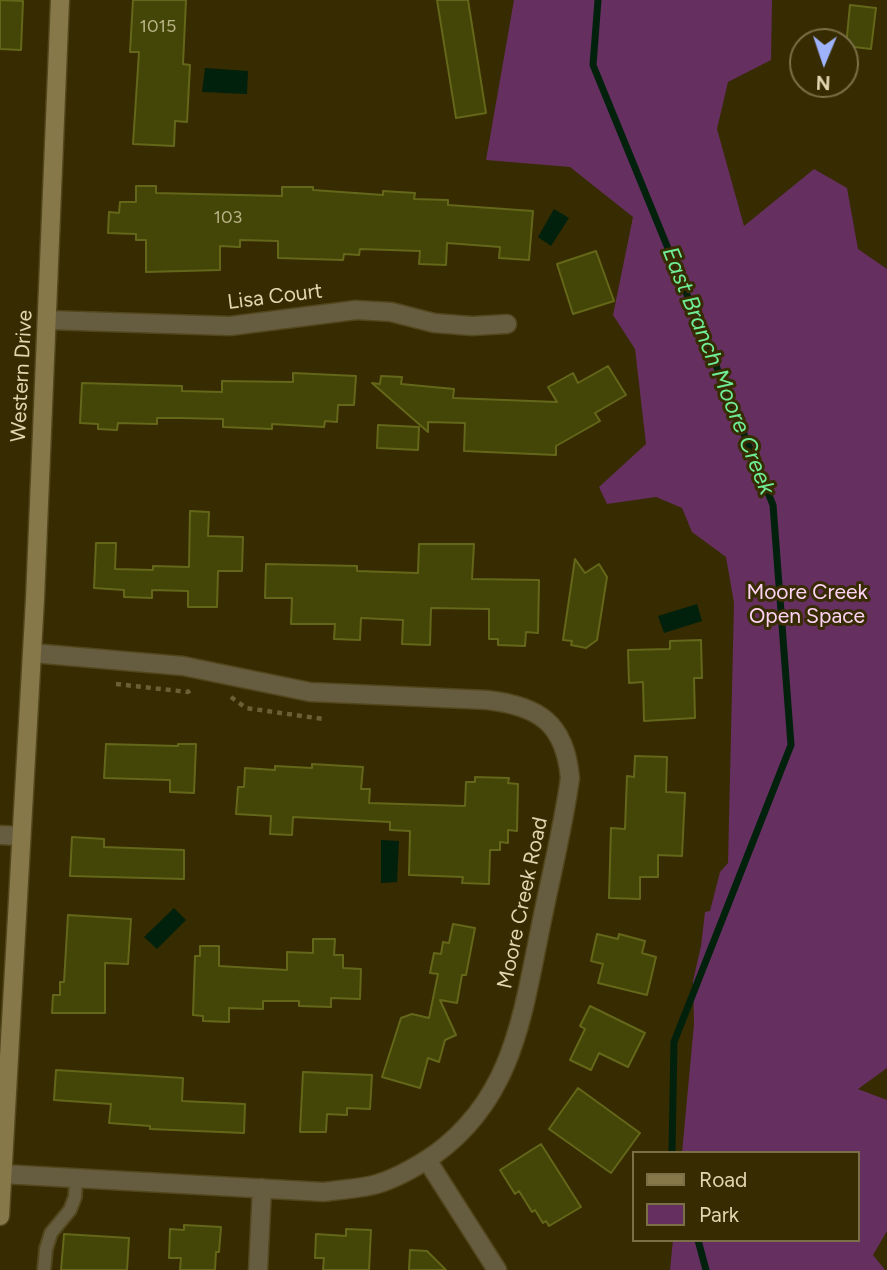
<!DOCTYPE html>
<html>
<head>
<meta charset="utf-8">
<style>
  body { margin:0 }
  #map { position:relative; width:887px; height:1270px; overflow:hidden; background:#372b01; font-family:Figtree,sans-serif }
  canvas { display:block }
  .legend { position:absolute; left:632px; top:1151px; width:228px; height:91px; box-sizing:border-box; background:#372b01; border:2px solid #7b6f48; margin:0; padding:9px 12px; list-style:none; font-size:21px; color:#e1d6b2 }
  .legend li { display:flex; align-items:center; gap:14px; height:35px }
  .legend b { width:35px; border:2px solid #7b6f48 }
  .north { position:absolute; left:789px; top:28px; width:70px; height:70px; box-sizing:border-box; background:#372b01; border:2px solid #7b6f48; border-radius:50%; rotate:182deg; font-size:19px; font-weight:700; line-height:28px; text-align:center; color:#e1d6b2 }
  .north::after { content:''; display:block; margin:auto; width:24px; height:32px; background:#9fb3fd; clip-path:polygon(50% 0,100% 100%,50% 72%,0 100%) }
</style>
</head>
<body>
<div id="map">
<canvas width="887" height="1270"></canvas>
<ul class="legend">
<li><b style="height:9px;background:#877849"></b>Road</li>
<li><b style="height:19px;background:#65305f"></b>Park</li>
</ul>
<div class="north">N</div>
</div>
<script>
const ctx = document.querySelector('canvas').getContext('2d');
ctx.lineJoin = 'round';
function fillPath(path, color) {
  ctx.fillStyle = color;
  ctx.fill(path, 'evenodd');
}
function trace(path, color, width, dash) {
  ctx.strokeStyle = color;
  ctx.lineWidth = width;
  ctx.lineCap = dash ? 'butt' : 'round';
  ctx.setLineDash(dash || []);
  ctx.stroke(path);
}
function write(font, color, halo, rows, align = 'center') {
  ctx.font = font + ' Figtree,sans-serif';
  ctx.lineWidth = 6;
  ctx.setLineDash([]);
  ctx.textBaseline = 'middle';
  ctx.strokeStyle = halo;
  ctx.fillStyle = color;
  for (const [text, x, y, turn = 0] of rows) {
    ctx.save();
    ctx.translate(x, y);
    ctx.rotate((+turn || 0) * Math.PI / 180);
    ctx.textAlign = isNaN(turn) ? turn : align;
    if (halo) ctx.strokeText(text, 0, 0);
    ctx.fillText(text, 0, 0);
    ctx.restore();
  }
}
const green = new Path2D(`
  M514,0H772L771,60L728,82L717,129L744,226L814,169L847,188L858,249L887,269V1068L858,1089L887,1100V1231L873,1255L885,1270H670L673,1240H857V1153H682L694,1024L693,981L701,946L705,912L710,911L720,872L728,863L734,603L726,557L692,532L682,508L656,497L607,504L599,487L646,444L635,349L613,315L633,217L570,167L486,160Z`);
const water = new Path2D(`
  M205,68L248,71L247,94L202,92Z
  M554,209L569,218L551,246L538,237Z
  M697,604L702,621L664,633L658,616Z
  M381,840L399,841L397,882L381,883Z
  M174,908L186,920L157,949L144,937Z`);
const stream = new Path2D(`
  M598,0L593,65L773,505L791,745L674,1042L672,1153
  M698,1240L706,1270`);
const building = new Path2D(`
  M0,0L23,1L21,50L0,49Z
  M133,0H186L183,64L190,65L187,122L175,121L174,146L133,144L139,52H130Z
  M437,0H468L486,113L456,118Z
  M850,5L876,8L871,49L846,46Z
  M136,186H156V193L282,196V187H313V190L383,195V191L415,193L414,199L448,200V205L533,211L529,260L499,258L500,247L447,243L446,265L419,264L420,251L360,249L359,255L344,254L343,260L278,258V241L240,240V247L220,246V270L146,272V240H136V234L108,233L109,212L119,213L120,202H136Z
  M596,251L614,301L573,314L557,264Z
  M608,366L626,395L595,413L600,421L556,446V455L464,451L465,423L428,422V432L372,383L380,384L381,376L402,377L401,384L454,389L453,398L557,402L548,387L573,373L578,383Z
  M293,373L356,376L354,405H338L337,422L325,421L324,427L272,424V429L223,427V419L181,418H157V424L118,423L117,430L98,429V424L80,423L82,383L182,386V391L222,392V381L293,382Z
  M378,425L419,427L418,450L377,448Z
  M190,511L209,512L208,536L243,537L242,571H218L217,607H188V591L152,590V598L124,597V590L94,588L96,543H116L115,569L153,570V566L189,567Z
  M419,544H474L472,579L539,580L538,633L526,632L525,646L498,645V639H489V609L431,608L430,645L402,644L403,620L361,618L360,640L334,639L335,624H291L292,598H265L266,564L357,566V571L418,573Z
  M575,559L585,573L599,564L607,577L597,640L586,648L571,645L572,641L563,640Z
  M701,640L702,678H694L695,718L644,721L643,682L629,683L628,650L670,649V641Z
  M106,744L178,746V744H196L194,793L170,792V780L104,778Z
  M635,756L667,757L666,792L685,793L682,856L658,855V877H640V899L609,898L611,828L625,829L627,776L634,777Z
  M312,764L363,767L361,789H370L369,803L465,806L466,782H475V777L509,778L508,783L518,784L517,831L508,830V843L500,842V850H490L489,884L462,883L463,877L409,875L410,831L390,830V822L293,817L292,835L270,834L271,816L236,814L238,787H244L245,768L275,770V766L312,768Z
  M72,837L104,839V847L184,850V879L70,876Z
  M68,915L131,919L128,964L105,963V1013H52L53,995H60V982H64Z
  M453,924L475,928L466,975H462L457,1003L440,1000L456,1035L445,1040L439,1062L428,1058L420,1088L382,1077L401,1018L412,1014L429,1018L438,974L430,973L434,953L441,954L443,942L449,943Z
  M597,934L618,939L619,934L645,941L642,953L656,957L647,995L598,983L603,964L591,961Z
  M313,939H335L334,955H343V968L361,969L360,999L331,998V1007L299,1006V1001H263V1009L229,1008V1022L203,1021V1016L193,1015L195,956H200V946H219V966L287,970V952L313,953Z
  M590,1006L645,1033L628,1067L599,1053L591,1070L570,1060L585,1029L580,1026Z
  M56,1070L183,1078L182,1101L245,1104L244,1133L150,1129V1126L109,1123L111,1104L54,1100Z
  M303,1072L372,1075L370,1109L347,1108V1115L327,1114L326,1132H300Z
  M578,1088L640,1133L611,1173L549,1129Z
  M541,1144L581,1207L549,1226L546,1221L543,1223L535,1210L532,1212L519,1191L515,1194L500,1170Z
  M184,1225L221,1227L219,1252H216L215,1270H180L181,1258H169L170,1229L184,1230Z
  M346,1229L371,1230L369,1270H323L324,1258H315L316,1234L346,1236Z
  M64,1234L129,1238L127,1270H61Z
  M410,1250L427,1251L446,1270H409Z`);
const path = new Path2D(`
  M116,684L188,692L194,688
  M231,697L246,708L323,719`);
const lane = new Path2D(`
  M44,1270L46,1249L51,1233L70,1210L75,1197L76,1179`);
const street = new Path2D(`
  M47,320L230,326L356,310L391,312L434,323L472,326L507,324
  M0,835L20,836
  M427,1160L497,1270
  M2,1174L324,1192C341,1189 360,1189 377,1184C397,1178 416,1167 434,1155C512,1099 522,1018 540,930C550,879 563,829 570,778C565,723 539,706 487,700L310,692L183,666L32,653
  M258,1270L262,1188`);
const secondary = new Path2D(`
  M0,1216L35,599L60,0`);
const numberNames = [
  ["1015",158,27],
  ["103",228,218]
];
const streetNames = [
  ["Lisa Court",275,297,-7],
  ["Western Drive",22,376,-87],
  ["Moore Creek Road",523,903,-78]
];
const parkNames = [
  ["Moore Creek",807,593],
  ["Open Space",807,617]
];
const waterNames = [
  ["East Branch Moore Creek",718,371,68]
];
fillPath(green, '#65305f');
fillPath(water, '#02210d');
trace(stream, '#02210d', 7);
fillPath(building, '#434607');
trace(building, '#646719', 2);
trace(lane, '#52461d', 16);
trace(street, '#52461d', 21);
trace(secondary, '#52461d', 21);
trace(path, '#6b5f37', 4.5, [5, 5]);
trace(lane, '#665d40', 12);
trace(street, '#665d40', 18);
trace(secondary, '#877849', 18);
write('18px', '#bab287', null, numberNames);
write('21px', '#e1d6b2', '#372b01', streetNames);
write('21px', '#fdd3f5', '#372b01', parkNames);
write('italic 23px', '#6fec98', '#372b01', waterNames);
</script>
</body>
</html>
